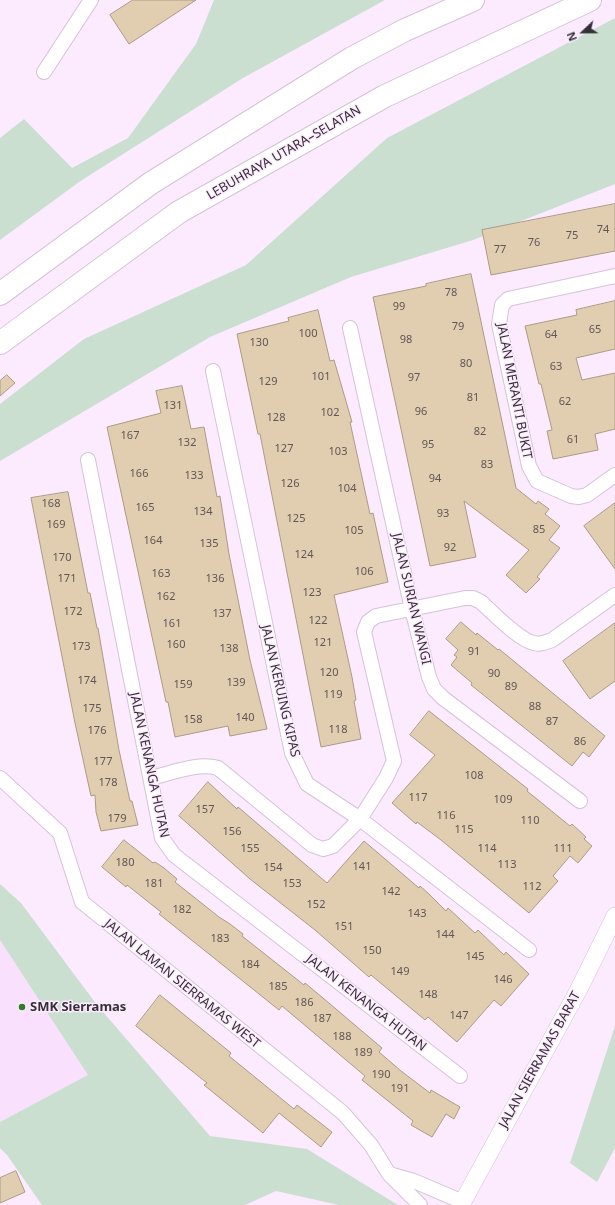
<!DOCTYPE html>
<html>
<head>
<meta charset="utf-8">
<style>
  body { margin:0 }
  #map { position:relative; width:615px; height:1205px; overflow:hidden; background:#fcebfe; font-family:"Noto Sans",sans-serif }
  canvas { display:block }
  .north { position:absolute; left:563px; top:12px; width:40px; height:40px; -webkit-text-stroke:3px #fcebfe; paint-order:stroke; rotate:248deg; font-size:11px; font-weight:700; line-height:16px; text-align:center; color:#362f37 }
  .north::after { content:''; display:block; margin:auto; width:14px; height:18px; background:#362f37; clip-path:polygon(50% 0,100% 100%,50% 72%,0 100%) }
</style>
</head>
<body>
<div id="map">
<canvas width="615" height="1205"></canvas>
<div class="north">N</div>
</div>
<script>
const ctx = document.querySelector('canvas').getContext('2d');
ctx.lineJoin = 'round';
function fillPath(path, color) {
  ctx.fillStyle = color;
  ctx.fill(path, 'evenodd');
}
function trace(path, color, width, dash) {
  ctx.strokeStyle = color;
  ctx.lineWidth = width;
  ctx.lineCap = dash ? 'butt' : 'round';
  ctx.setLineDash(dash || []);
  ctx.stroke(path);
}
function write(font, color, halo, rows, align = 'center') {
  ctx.font = font + ' "Noto Sans",sans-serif';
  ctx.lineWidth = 3;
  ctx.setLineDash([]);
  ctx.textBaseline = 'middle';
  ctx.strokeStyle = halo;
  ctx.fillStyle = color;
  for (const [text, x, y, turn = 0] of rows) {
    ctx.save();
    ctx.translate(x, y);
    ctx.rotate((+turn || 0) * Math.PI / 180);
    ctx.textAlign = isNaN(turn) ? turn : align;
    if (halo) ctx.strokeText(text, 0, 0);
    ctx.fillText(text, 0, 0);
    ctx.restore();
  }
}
const built = new Path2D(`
  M0,940L89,1075L0,1122Z`);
const green = new Path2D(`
  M214,0H385L243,78L79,182L0,240V138L24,119L72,168L128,138L196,44Z
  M615,18V184L473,240L351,277L210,337L0,461V404L84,339L246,265L387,138Z
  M0,884L21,903L97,1005L210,1136L307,1149L398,1205H339L276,1191L245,1205H42L7,1155L0,1148V1122L88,1075L0,940Z
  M615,1026V1148L597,1182L570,1163Z`);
const building = new Path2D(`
  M133,0H196L129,44L110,15Z
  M615,204V251L491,275L482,230Z
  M471,274L516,488L536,504L538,501L549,509L545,514L560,526L549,540L560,548L537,577L540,579L526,593L506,575L529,550L464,501L476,557L430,566L373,297L426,286V284Z
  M615,301V349L576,358L582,380L615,373V429L595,434L598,450L553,459L547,431L552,430L541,384H539L525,326L577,315L576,310Z
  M318,310L330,361L334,360L352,422H350L370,514L373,513L388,582L334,595L352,677L356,700L354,701L361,739L321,747L260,434H258L237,334L289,321L288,318Z
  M7,375L15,383L0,396V381Z
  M182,386L191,429L204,427L217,497L220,496L229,554L250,660L267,729L230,736L228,726L175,737L168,702H166L107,427L161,413L156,391Z
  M68,492L88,593H90L97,628H98L119,750L130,801H132L138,825L101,831L96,812L95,795L91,796L75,723L31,498Z
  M615,503V569L584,526Z
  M461,622L476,635L477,633L498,650L499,649L605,736L589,757L583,752L572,766L471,685L472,683L451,665L457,657L454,655L458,650L446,639Z
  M615,623V681L590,699L563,661Z
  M429,711L528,789L527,791L570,826L572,824L586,837L584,839L592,846L578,863L570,856L553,876L558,881L529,913L441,840L417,822L416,824L392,803L435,755L410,735Z
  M208,782L237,809L238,807L327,883L364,841L419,888L420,886L429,894L446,911L448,908L475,933L478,930L504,955L506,952L529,974L501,1006L494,1000L457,1042L428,1017L425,1020L371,975L369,977L315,930L250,879L179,816Z
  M124,840L153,863L155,862L164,868L177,879L175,882L219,917L230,924L243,934L242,936L304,985L305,983L323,998L382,1048L379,1052L401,1071L430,1093L431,1090L460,1107L454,1119L446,1114L432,1137L411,1125L413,1121L362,1080L365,1076L282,1006L279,1010L159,914L161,912L127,885L126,887L102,867Z
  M160,995L231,1053L229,1056L294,1109L297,1105L332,1132L321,1147L279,1113L263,1133L204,1085L207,1083L136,1026Z
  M16,1171L25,1192L0,1203V1178Z`);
const minor = new Path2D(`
  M44,72L91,0
  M615,276L508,299L502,305L499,324L529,466L537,481L571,496L579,497L587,495L615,475
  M350,328L412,609L429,677L434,689L443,698L580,801
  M213,371L292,753L307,784L360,819L529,950
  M88,460L162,838L174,855L460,1076
  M0,778L60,833L82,902L343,1113L371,1145L389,1174
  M151,778C172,773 198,762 218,768L312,845L323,849L333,846L360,819L386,778L394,761L364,632L368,622L376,616L465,598H473L481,602C492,612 520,641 534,643C540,645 546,642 552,640L615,595
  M420,1205L389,1174L414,1181L463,1202`);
const tertiary = new Path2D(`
  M461,1205L579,989L615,916`);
const motorway = new Path2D(`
  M0,294L151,183L352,58L405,30L473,0
  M0,343L179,212L385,96L590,0`);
const markers = [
  [22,1007,4,"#317d24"]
];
const numberNames = [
  ["74",603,230],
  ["75",572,236],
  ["76",534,243],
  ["77",500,250],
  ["78",451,293],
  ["99",399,307],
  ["79",458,327],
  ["65",595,330],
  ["100",308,334],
  ["64",551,335],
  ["98",406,340],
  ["130",259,343],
  ["80",466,364],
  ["63",556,367],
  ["101",321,377],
  ["97",414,378],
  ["129",268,382],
  ["81",473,398],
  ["62",565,402],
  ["131",173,406],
  ["96",421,412],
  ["102",330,413],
  ["128",276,418],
  ["82",480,432],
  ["167",130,436],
  ["61",573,440],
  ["132",187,443],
  ["95",428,445],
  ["127",284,449],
  ["103",338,452],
  ["83",487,465],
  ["166",139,474],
  ["133",194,476],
  ["94",435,479],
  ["126",290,484],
  ["104",347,489],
  ["168",51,504],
  ["165",145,508],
  ["134",203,512],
  ["93",443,514],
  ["125",296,519],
  ["169",56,525],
  ["85",539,530],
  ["105",354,531],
  ["164",153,541],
  ["135",209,544],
  ["92",450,548],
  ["124",304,555],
  ["170",62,558],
  ["106",364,572],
  ["163",161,574],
  ["171",67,579],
  ["136",215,579],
  ["123",312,593],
  ["162",166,597],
  ["172",73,612],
  ["137",222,614],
  ["122",318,621],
  ["161",172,624],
  ["121",323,643],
  ["160",176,645],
  ["173",81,647],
  ["138",229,649],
  ["91",474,652],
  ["120",329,673],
  ["90",494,674],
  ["174",87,681],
  ["139",236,683],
  ["159",183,685],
  ["89",511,687],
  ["119",333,695],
  ["88",535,707],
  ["175",92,709],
  ["140",245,718],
  ["158",193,720],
  ["87",552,722],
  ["118",338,730],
  ["176",97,731],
  ["86",580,742],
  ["177",103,762],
  ["108",474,776],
  ["178",108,783],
  ["117",418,798],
  ["109",503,800],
  ["157",205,810],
  ["116",446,816],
  ["179",117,819],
  ["110",530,821],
  ["115",464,830],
  ["156",232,832],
  ["155",250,849],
  ["114",487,849],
  ["111",563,849],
  ["180",125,863],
  ["113",507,865],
  ["141",362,867],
  ["154",273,868],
  ["181",154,884],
  ["153",292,884],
  ["112",532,887],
  ["142",391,892],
  ["152",316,905],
  ["182",182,910],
  ["143",417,914],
  ["151",344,927],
  ["144",445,935],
  ["183",220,939],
  ["150",372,951],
  ["145",475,957],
  ["184",250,965],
  ["149",400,972],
  ["146",503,980],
  ["185",278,987],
  ["148",428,995],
  ["186",304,1003],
  ["147",459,1016],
  ["187",322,1019],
  ["188",342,1037],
  ["189",363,1053],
  ["190",381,1075],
  ["191",400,1089]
];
const streetNames = [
  ["LEBUHRAYA UTARA–SELATAN",284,153,-30],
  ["JALAN MERANTI BUKIT",514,391,79],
  ["JALAN SURIAN WANGI",411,599,77],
  ["JALAN KERUING KIPAS",280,691,77],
  ["JALAN KENANGA HUTAN",149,765,78],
  ["JALAN LAMAN SIERRAMAS WEST",182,984,39],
  ["JALAN KENANGA HUTAN",366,1003,38],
  ["JALAN SIERRAMAS BARAT",540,1060,-61]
];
const poiNames = [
  ["SMK Sierramas",30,1007]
];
fillPath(built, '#f9e0fc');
fillPath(green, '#cadfd0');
fillPath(building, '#e1cdb0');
trace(building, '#ab9b84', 1);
trace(minor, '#d5c2d8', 16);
trace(tertiary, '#d5c2d8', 18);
trace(motorway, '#d5c2d8', 24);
trace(minor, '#fff', 14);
trace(tertiary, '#fff', 17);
trace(motorway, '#fff', 22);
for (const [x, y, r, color] of markers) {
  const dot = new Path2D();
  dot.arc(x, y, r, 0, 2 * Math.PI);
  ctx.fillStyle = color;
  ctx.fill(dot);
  trace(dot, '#fcebfe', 1.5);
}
write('11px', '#615655', null, numberNames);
write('13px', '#362f37', '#fcebfe', streetNames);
write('bold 13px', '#362f37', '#fcebfe', poiNames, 'left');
</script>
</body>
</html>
